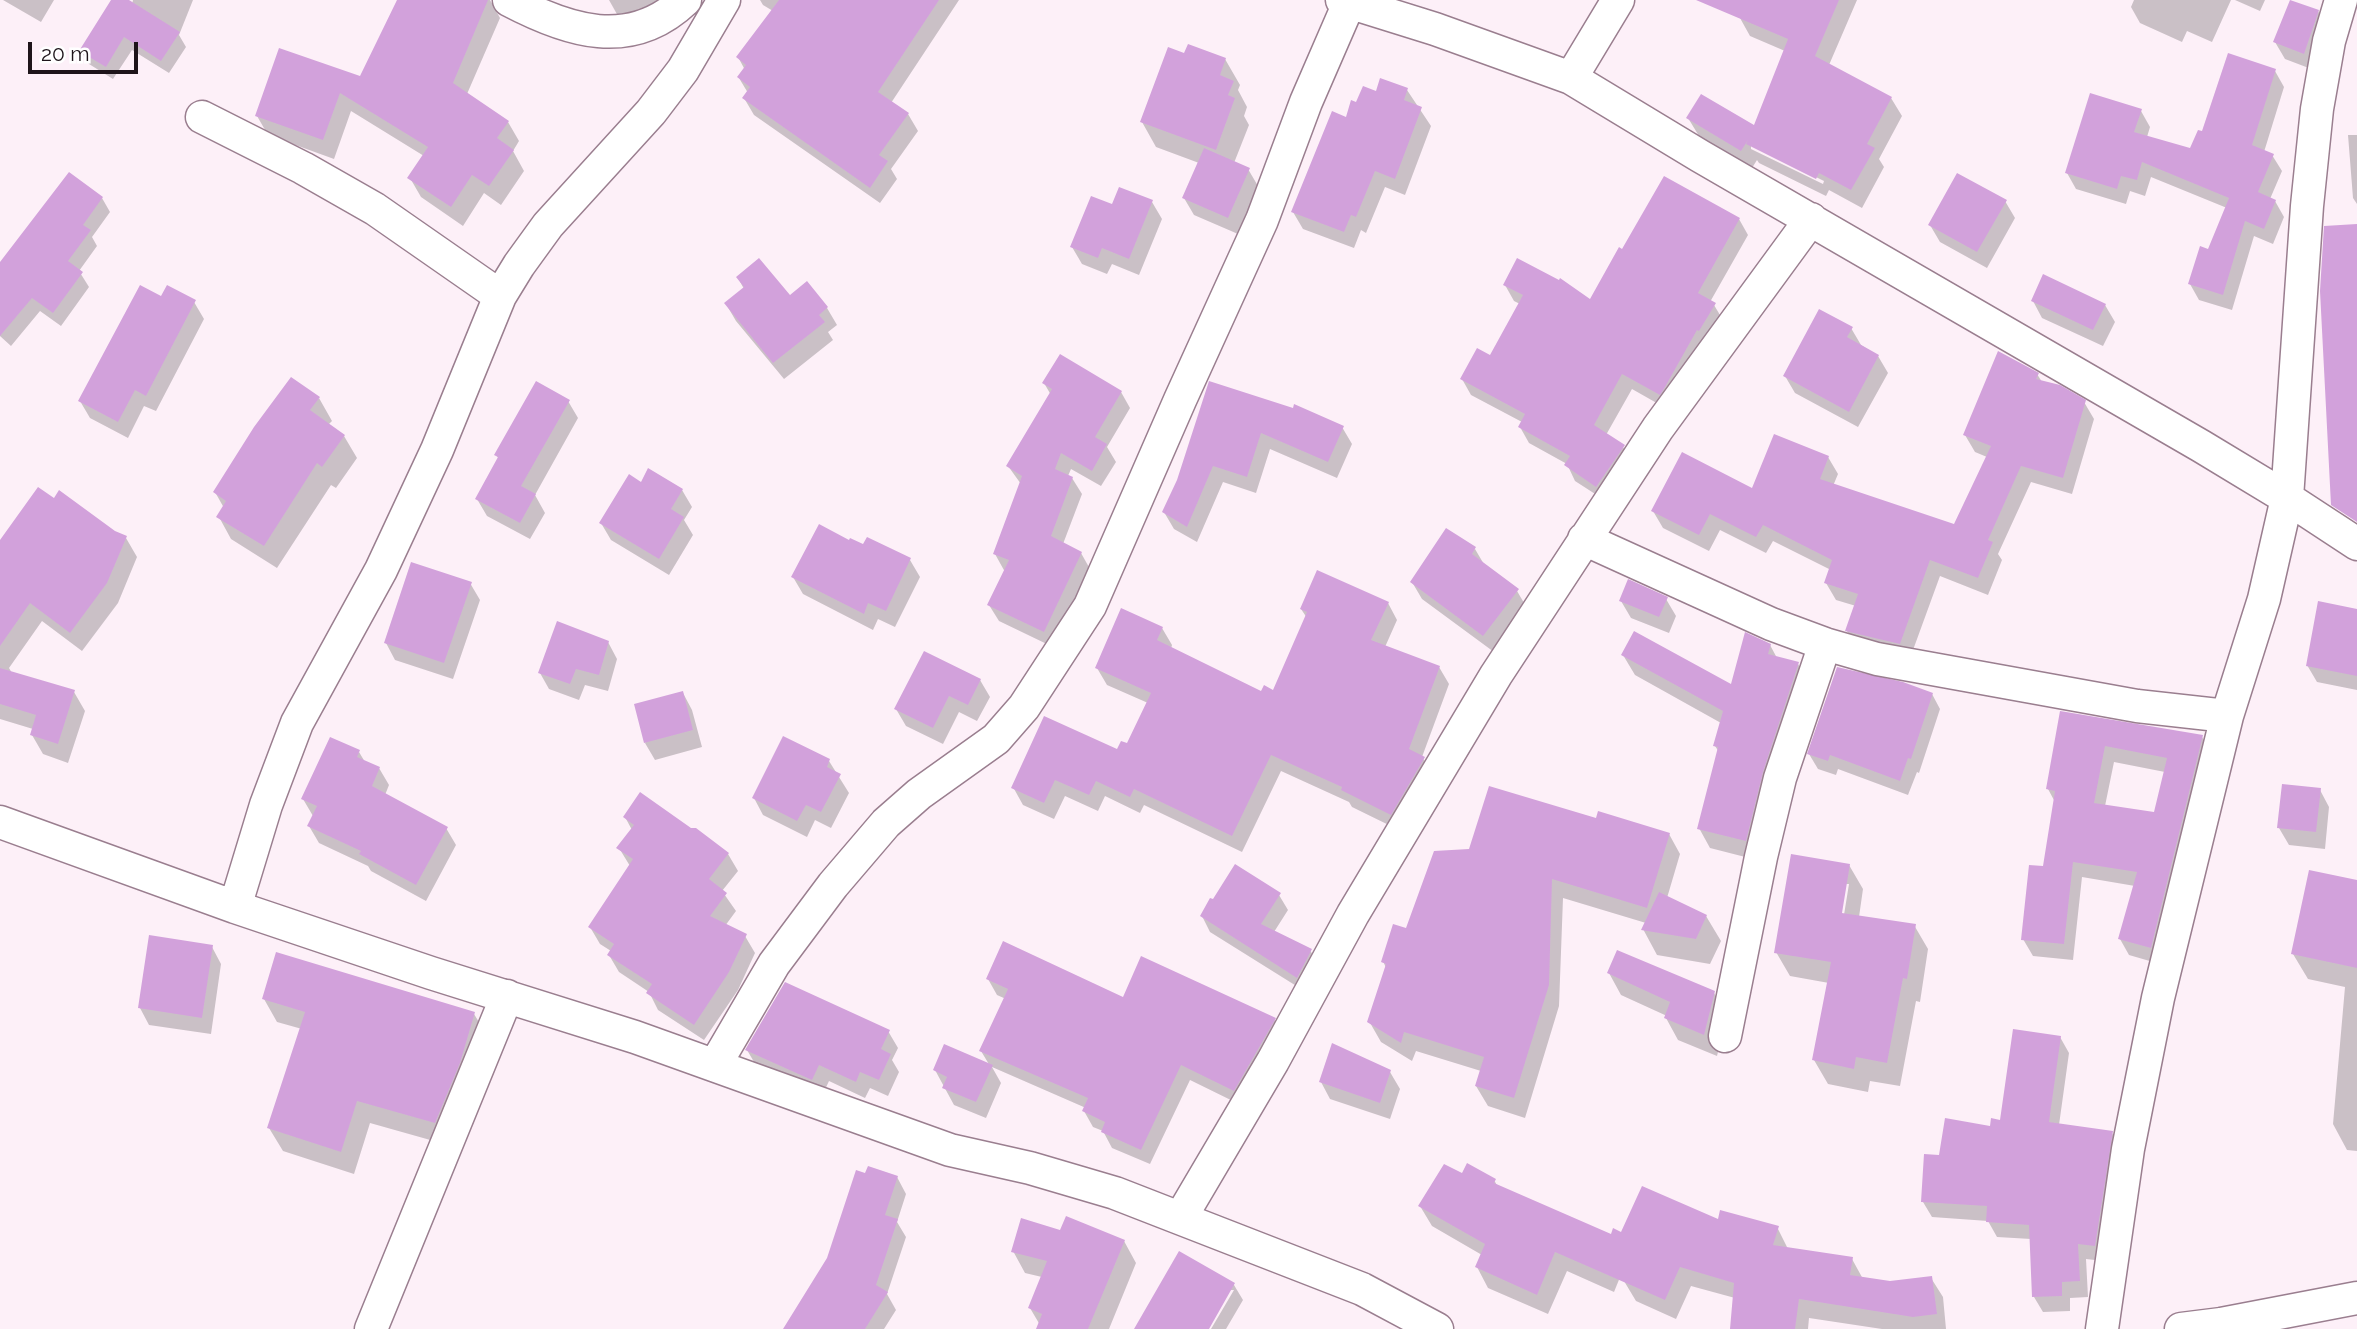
<!DOCTYPE html>
<html>
<head>
<meta charset="utf-8">
<style>
  body { margin:0 }
  #map { position:relative; width:2357px; height:1329px; overflow:hidden; background:#fdf0f8; font-family:Raleway,sans-serif }
  canvas { display:block }
  .scale { position:absolute; left:28px; top:42px; width:110px; height:32px; box-sizing:border-box; border:4px solid #1e141a; border-top:0; padding-left:9px; font-size:21px; line-height:24px; white-space:nowrap; color:#1e141a; -webkit-text-stroke:5px #fff; paint-order:stroke }
</style>
</head>
<body>
<div id="map">
<canvas width="2357" height="1329"></canvas>
<div class="scale">20 m</div>
</div>
<script>
const ctx = document.querySelector('canvas').getContext('2d');
ctx.lineJoin = 'round';
function fillPath(path, color) {
  ctx.fillStyle = color;
  ctx.fill(path, 'evenodd');
}
function trace(path, color, width, dash) {
  ctx.strokeStyle = color;
  ctx.lineWidth = width;
  ctx.lineCap = dash ? 'butt' : 'round';
  ctx.setLineDash(dash || []);
  ctx.stroke(path);
}
const shadow = new Path2D(`
  M3,0H54L41,22Z
  M114,0H126L132,4L133,0H193L179,35L186,47L169,73L132,50L113,79L89,64L81,51Z
  M399,0H490L500,18L467,94L508,122L519,141L513,151L524,171L501,205L484,193L463,226L421,197L410,178L424,156L351,111L334,159L268,135L257,116L361,79Z
  M609,0H669L664,17L618,16Z
  M760,0H959L891,103L908,114L918,131L891,169L897,179L880,203L754,115L744,98L748,93L739,78L745,70L738,57L773,11L763,5Z
  M1747,0H1857L1829,65L1891,98L1902,116L1879,159L1884,167L1862,208L1829,190L1826,196L1759,163L1757,160L1752,168L1699,136L1688,118L1755,128L1785,51L1750,36L1740,18ZM1751,145L1824,181L1823,184L1751,149Z
  M2134,0H2231L2212,42L2187,31L2182,42L2140,23L2131,7Z
  M2235,0H2265L2260,11Z
  M2318,11L2328,29L2314,70L2285,59L2275,42Z
  M1185,55L1225,59L1240,85L1238,90L1247,107L1244,116L1249,125L1234,163L1248,169L1258,186L1238,234L1194,215L1184,198L1199,163L1156,147L1142,122Z
  M2275,71L2284,87L2264,152L2272,155L2282,171L2270,199L2275,201L2284,217L2273,244L2254,236L2232,310L2199,300L2190,284L2209,251L2227,208L2151,177L2145,196L2130,191L2126,204L2076,189L2067,173L2141,111L2150,127L2147,137L2191,150L2203,133Z
  M1407,90L1431,126L1405,195L1385,187L1366,233L1361,230L1354,248L1303,229L1293,212L1347,119L1357,104L1377,93Z
  M2348,135H2357V204L2353,198Z
  M69,175L102,198L110,212L92,237L97,246L79,271L89,287L61,326L40,311L11,346L0,336V265Z
  M2005,201L2015,218L1987,268L1940,242L1930,225Z
  M1152,202L1162,219L1139,275L1112,264L1107,274L1082,264L1072,247L1113,206Z
  M1739,219L1748,235L1710,302L1714,305L1723,320L1669,410L1632,389L1606,435L1623,447L1632,462L1606,501L1575,481L1567,464L1529,443L1520,427L1522,422L1471,395L1462,379L1491,358L1520,304L1514,301L1505,285L1591,301L1623,251Z
  M738,278L789,298L807,284L827,308L837,325L828,332L833,340L784,379L736,321L726,304L744,289Z
  M2033,301L2105,305L2115,322L2103,346L2042,318Z
  M194,302L204,319L156,411L144,406L128,438L90,418L80,401Z
  M1851,328L1861,345L1878,356L1888,373L1858,427L1795,393L1785,376Z
  M2037,374L2042,382L2084,402L2094,419L2072,494L2031,482L1998,554L2002,560L1988,595L1940,576L1909,661L1857,647L1847,631L1856,606L1836,600L1826,583L1831,570L1773,541L1766,553L1720,530L1709,551L1663,528L1653,511L1753,490L1828,457L1838,474L1833,486L1955,526L1987,457L1975,452L1965,435Z
  M1044,383L1121,392L1130,408L1107,447L1116,462L1101,486L1071,469L1068,476L1072,478L1082,494L1063,544L1081,553L1090,569L1053,647L999,621L989,605L1005,572L995,554L1021,484L1008,466L1051,395Z
  M319,398L332,421L328,425L344,436L357,458L336,488L331,485L277,568L231,539L219,517L224,508L215,492Z
  M568,401L578,418L535,495L545,513L530,539L487,516L477,499L499,459L496,455Z
  M1294,410L1342,427L1352,444L1337,478L1270,449L1256,493L1223,482L1197,542L1174,529L1164,512L1179,480Z
  M649,471L682,490L692,507L684,520L693,535L669,575L611,540L601,523L641,484Z
  M114,533L126,538L137,557L118,603L82,651L42,621L9,668L12,673L74,692L85,711L68,763L43,754L32,735L33,729L0,719V543Z
  M850,543L910,560L920,577L895,627L878,619L873,630L803,594L793,577Z
  M1475,549L1485,566L1517,591L1527,608L1494,652L1422,599L1412,582Z
  M470,583L480,600L453,679L395,660L386,643Z
  M1666,599L1676,616L1669,633L1631,618L1621,601Z
  M1388,603L1397,620L1385,647L1439,667L1449,684L1422,757L1434,775L1401,831L1352,807L1349,802L1281,771L1242,852L1144,805L1140,813L1105,796L1098,811L1065,796L1054,819L1023,805L1013,787L1118,752L1128,745L1148,703L1107,685L1097,668L1162,628L1172,645L1171,649L1262,693L1273,692L1307,618L1301,609Z
  M2357,611V690L2317,682L2307,665Z
  M608,642L617,659L608,691L585,685L579,700L549,689L540,673Z
  M1770,645L1777,658L1798,664L1810,684L1757,860L1710,848L1699,828L1719,752L1715,746L1721,723L1635,675L1623,655L1732,686Z
  M980,680L990,697L977,721L959,712L943,744L906,726L896,709Z
  M683,693L692,710L702,747L655,760L645,743Z
  M1932,694L1940,709L1919,773L1917,772L1908,795L1838,769L1836,775L1818,769L1809,754Z
  M2061,713L2202,737L2212,753L2160,964L2129,955L2120,939L2135,886L2082,877L2073,960L2033,956L2023,939L2044,868L2055,802L2048,789ZM2114,762L2165,772L2155,814L2105,806Z
  M359,752L365,762L379,768L389,785L385,795L446,828L456,845L426,901L371,871L368,866L319,843L309,826L313,816L303,799Z
  M829,761L849,793L831,828L815,820L807,837L763,815L754,798Z
  M2320,790L2329,807L2325,849L2289,845L2279,828Z
  M625,817L728,854L738,871L722,891L736,911L725,926L745,936L755,953L738,990L704,1040L658,1010L649,992L619,972L609,955L611,951L600,944L590,927L630,866L619,848L632,830Z
  M1597,820L1669,834L1680,854L1667,898L1706,916L1721,941L1710,964L1657,955L1643,929L1646,923L1563,898L1559,1006L1525,1118L1488,1106L1476,1086L1481,1071L1416,1051L1412,1061L1381,1042L1369,1021L1386,968L1383,961L1471,851Z
  M1849,865L1863,889L1859,917L1914,925L1928,949L1920,1002L1916,1001L1900,1086L1870,1081L1868,1092L1828,1084L1814,1060L1829,983L1790,976L1776,952ZM1845,884H1849L1843,921H1839Z
  M2357,882V1151L2347,1150L2333,1124L2345,987L2308,979L2293,954Z
  M1279,895L1288,910L1274,932L1310,950L1319,966L1306,992L1210,932L1202,916Z
  M212,947L221,964L211,1034L149,1025L140,1008Z
  M1609,973L1714,993L1727,1015L1717,1056L1678,1040L1666,1018L1667,1016L1621,995Z
  M988,979L1274,1019L1283,1034L1243,1106L1190,1080L1150,1164L1112,1148L1103,1131L1093,1127L1084,1111L1086,1108L992,1067L1001,1083L986,1118L954,1105L935,1070L990,1066L981,1051L1006,999L997,995Z
  M264,999L474,1014L488,1037L448,1145L370,1123L354,1174L283,1151L269,1128L302,1029L277,1022Z
  M888,1031L898,1048L892,1060L899,1072L888,1096L870,1088L865,1098L829,1081L822,1096L757,1067L747,1050Z
  M2060,1037L2069,1053L2059,1125L2112,1133L2121,1148L2104,1261L2086,1259L2088,1297L2070,1298V1311L2043,1312L2034,1297L2031,1239L1997,1237L1988,1221L1932,1217L1923,1202L1940,1157L2001,1122Z
  M1390,1072L1400,1089L1390,1119L1330,1099L1321,1082Z
  M867,1175L897,1177L906,1194L897,1222L906,1237L887,1294L896,1310L884,1329H785L829,1259Z
  M1462,1176L1494,1180L1498,1187L1616,1238L1719,1221L1777,1227L1788,1249L1852,1259L1863,1279L1890,1283L1931,1278L1943,1297L1946,1329H1882L1809,1318L1808,1329H1732L1735,1298L1691,1286L1676,1319L1636,1301L1624,1281L1627,1260L1614,1292L1567,1271L1548,1314L1488,1288L1477,1267L1482,1255L1432,1226L1420,1206Z
  M1061,1232L1124,1241L1136,1263L1109,1329H1038L1040,1325L1030,1308L1042,1277L1025,1273L1013,1251Z
  M1180,1253L1234,1285L1243,1300L1226,1329H1211L1234,1290H1230L1207,1329H1136Z`);
const building = new Path2D(`
  M111,0H129L180,32L161,61L124,37L106,67L79,51Z
  M397,0H488L453,83L509,121L497,138L514,150L489,186L472,175L451,207L407,178L428,147L340,93L323,140L255,116L279,48L360,76Z
  M779,0H939L878,92L909,113L879,155L888,161L870,188L742,98L750,87L737,77L746,65L736,57Z
  M1696,0H1839L1815,56L1892,97L1867,144L1875,148L1851,190L1819,173L1816,179L1746,144L1748,140L1741,151L1686,118L1701,94L1754,125L1788,39Z
  M2290,0L2319,10L2304,54L2273,42Z
  M1188,44L1226,58L1220,75L1234,81L1228,95L1235,98L1216,150L1140,122L1168,47L1184,53Z
  M2228,53L2276,69L2252,145L2274,154L2258,192L2276,200L2264,229L2245,221L2223,295L2188,284L2200,246L2208,249L2229,198L2142,162L2137,180L2121,176L2117,189L2065,173L2090,93L2142,109L2134,132L2190,148L2198,130L2202,131Z
  M1380,78L1408,88L1404,100L1422,107L1395,179L1375,171L1356,217L1351,215L1344,232L1291,212L1332,111L1346,117L1351,100L1356,102L1363,86L1376,91Z
  M1204,148L1250,168L1228,218L1182,198Z
  M69,172L103,197L83,225L91,230L68,261L83,272L53,313L32,298L0,336V262Z
  M1957,173L2007,200L1977,252L1928,225Z
  M1664,176L1740,218L1698,293L1716,303L1699,331L1697,330L1665,387L1660,395L1622,374L1594,425L1625,445L1596,487L1564,465L1570,456L1518,427L1525,414L1460,379L1477,348L1490,355L1523,295L1503,285L1517,258L1559,280L1560,278L1590,299L1619,247L1622,249Z
  M1119,187L1153,200L1129,259L1102,248L1098,258L1070,247L1091,196L1112,204Z
  M2357,224V522L2331,505L2320,291L2324,226Z
  M759,258L790,295L807,281L828,307L819,315L825,322L773,363L724,303L744,287L736,277Z
  M2043,274L2106,304L2093,330L2031,301Z
  M140,285L161,296L167,285L196,300L146,396L135,390L118,422L78,401Z
  M1819,309L1853,327L1847,337L1879,355L1849,412L1783,376Z
  M1998,351L2039,373L2036,379L2060,385L2086,400L2063,478L2021,466L1988,540L1993,542L1978,578L1930,560L1900,644L1845,631L1858,594L1824,583L1832,560L1763,525L1756,537L1710,514L1699,535L1651,511L1682,452L1752,488L1774,434L1829,456L1820,479L1954,524L1991,446L1963,435Z
  M1060,354L1122,391L1095,437L1107,444L1092,471L1061,453L1055,469L1073,477L1051,536L1082,552L1044,632L987,605L1009,560L993,554L1022,476L1006,466L1052,389L1042,383Z
  M291,377L320,397L310,410L345,435L322,467L317,463L264,546L216,517L226,501L213,492L254,427Z
  M536,381L570,400L521,486L536,494L520,523L475,499L498,457L494,455Z
  M1209,381L1293,408L1294,404L1344,426L1328,462L1261,433L1247,477L1213,466L1187,527L1162,512L1177,480Z
  M648,468L683,489L671,509L684,517L659,559L599,523L629,474L641,482Z
  M38,487L54,498L59,490L115,531L127,536L107,583L70,633L30,603L0,646V540Z
  M819,524L849,540L850,538L863,544L867,537L911,558L886,611L868,603L864,614L791,577Z
  M1446,528L1476,547L1472,554L1519,589L1483,636L1410,582Z
  M411,562L472,582L444,663L384,643Z
  M1317,570L1389,602L1371,640L1440,666L1409,749L1425,757L1391,815L1341,790L1342,787L1271,755L1232,836L1134,789L1130,797L1096,781L1089,795L1055,780L1044,803L1011,788L1044,716L1117,749L1121,741L1127,743L1151,693L1095,668L1121,608L1163,627L1157,640L1261,691L1264,685L1273,690L1307,612L1300,609Z
  M1628,579L1668,597L1659,617L1619,601Z
  M2318,601L2357,609V676L2306,666Z
  M557,621L609,641L599,675L576,669L570,684L538,673Z
  M1634,631L1731,684L1745,632L1771,644L1768,654L1799,662L1763,772L1746,841L1697,829L1718,747L1713,746L1723,711L1621,655Z
  M924,651L981,679L968,705L949,696L933,728L894,709Z
  M1837,667L1903,682L1933,693L1911,759L1908,758L1900,781L1830,755L1828,761L1807,754Z
  M0,668L75,690L58,744L30,735L36,715L0,704Z
  M683,691L693,730L644,743L634,704Z
  M2060,711L2203,735L2151,948L2118,939L2137,872L2073,862L2064,944L2021,940L2029,865L2043,866L2055,791L2046,789ZM2105,746L2167,758L2154,812L2094,803Z
  M783,736L830,759L827,767L841,774L821,812L806,805L797,821L752,798Z
  M330,737L360,750L357,757L380,767L372,786L448,827L416,885L359,854L361,851L307,826L317,806L301,799Z
  M2282,784L2321,788L2316,832L2277,828Z
  M1489,786L1596,818L1598,811L1670,833L1647,908L1552,879L1549,985L1514,1098L1475,1086L1484,1057L1404,1032L1401,1043L1367,1022L1386,964L1381,962L1393,924L1406,928L1434,851L1469,849Z
  M640,792L691,828H696L729,853L709,879L727,893L710,916L747,934L729,972L694,1025L646,993L652,984L607,955L614,944L588,927L633,859L616,848L634,825L623,817Z
  M1791,854L1850,864L1842,913L1916,924L1907,979L1903,978L1887,1063L1856,1057L1854,1069L1812,1060L1831,962L1774,953Z
  M1235,864L1281,893L1261,924L1312,949L1297,978L1200,916L1210,898L1213,899Z
  M2309,870L2357,880V968L2291,954Z
  M1659,892L1707,915L1696,939L1641,930Z
  M149,935L213,945L202,1018L138,1008Z
  M1003,941L1123,997L1141,956L1276,1018L1234,1091L1181,1065L1141,1150L1101,1132L1105,1122L1082,1111L1088,1098L979,1051L1008,989L986,979Z
  M1617,950L1715,991L1704,1035L1664,1018L1670,1002L1607,973Z
  M276,952L475,1012L460,1063L435,1123L357,1101L341,1152L267,1128L305,1012L262,999Z
  M785,982L890,1030L881,1049L891,1054L879,1080L860,1072L856,1082L819,1065L812,1080L745,1050Z
  M2013,1029L2061,1036L2049,1122L2113,1131L2095,1246L2078,1244L2080,1281L2062,1282V1296L2032,1297L2029,1225L1986,1222L1987,1206L1921,1202L1924,1154L1939,1155L1945,1118L1990,1126L1991,1118L2000,1120Z
  M1332,1043L1391,1070L1380,1103L1319,1082Z
  M944,1044L993,1065L976,1102L942,1088L947,1077L933,1070Z
  M1467,1163L1496,1179L1494,1183L1611,1234L1613,1228L1621,1232L1642,1186L1718,1219L1720,1210L1779,1226L1773,1245L1853,1257L1850,1275L1890,1281L1932,1276L1937,1314L1913,1317L1799,1299L1795,1329H1730L1734,1283L1680,1267L1665,1300L1555,1252L1537,1295L1475,1267L1485,1244L1418,1206L1444,1164L1462,1173Z
  M868,1166L898,1176L885,1215L898,1219L876,1285L888,1292L865,1329H783L827,1258L856,1170L865,1173Z
  M1066,1216L1125,1240L1088,1329H1036L1042,1314L1028,1308L1047,1261L1011,1252L1021,1218L1060,1230Z
  M1179,1251L1235,1283L1209,1329H1134Z`);
const street = new Path2D(`
  M509,0C568,31 630,52 685,0
  M1342,0L1435,29L1571,78L1700,156L2201,446L2287,498L2357,544
  M1571,78L1618,0
  M202,117L303,168L375,209L500,296
  M1584,539L1771,624L1825,644L1877,659L2137,706L2227,716
  M0,822L235,907L431,973L635,1037L950,1150L1030,1168L1115,1193L1362,1289L1437,1329
  M235,907L266,805L297,723L381,570L437,450L500,296L519,265L548,225L651,112L683,70L724,0
  M1725,1036L1761,857L1780,778L1825,644
  M715,1065L774,964L833,885L886,823L919,794L996,739L1024,707L1090,606L1180,400L1262,220L1306,102L1349,3
  M1181,1217L1273,1061L1353,914L1496,675L1658,428L1811,219
  M371,1329L507,996
  M2102,1329L2128,1149L2158,998L2227,716L2264,599L2287,498L2307,206L2317,109L2329,41L2341,0
  M2181,1329L2221,1324L2357,1298`);
fillPath(shadow, '#0003');
fillPath(building, '#d2a1db');
trace(street, '#9a7e8f', 35);
trace(street, '#fff', 32);
</script>
</body>
</html>
